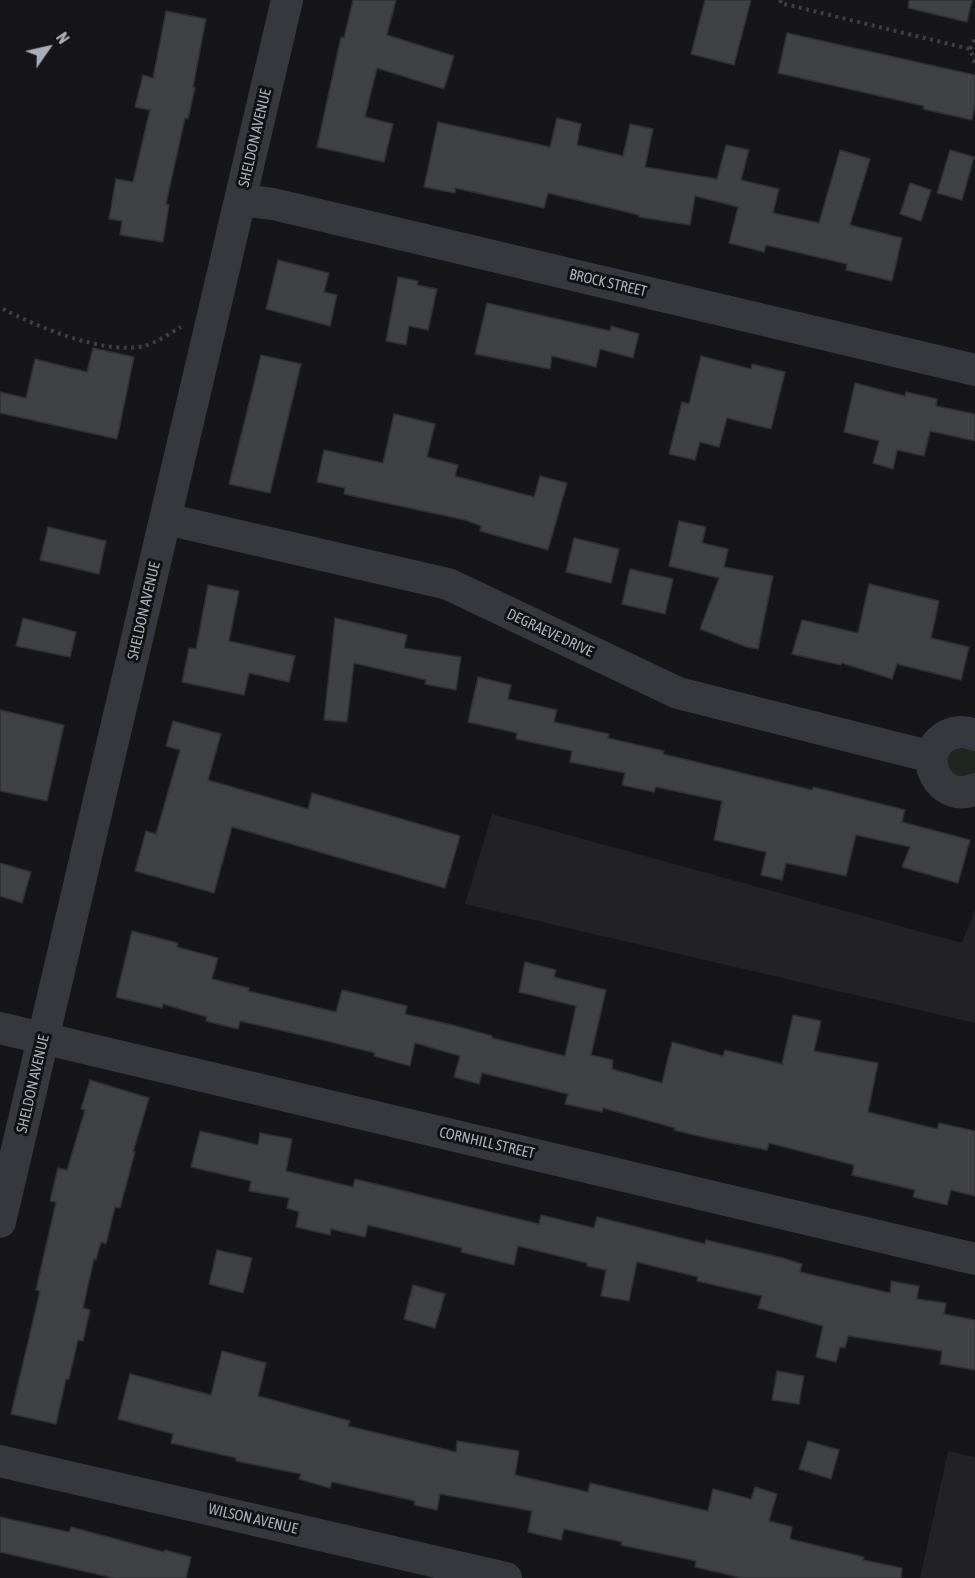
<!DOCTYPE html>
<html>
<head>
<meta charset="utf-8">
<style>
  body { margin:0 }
  #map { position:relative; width:975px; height:1578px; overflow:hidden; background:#161618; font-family:"Asap Condensed",sans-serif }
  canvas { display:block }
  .north { position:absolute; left:18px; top:18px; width:60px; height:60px; -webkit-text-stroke:4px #111113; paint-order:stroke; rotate:56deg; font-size:16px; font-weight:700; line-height:24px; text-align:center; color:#a8adb8 }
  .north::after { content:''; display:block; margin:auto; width:21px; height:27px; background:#a8adb8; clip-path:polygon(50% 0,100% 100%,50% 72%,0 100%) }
</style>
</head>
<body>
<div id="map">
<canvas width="975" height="1578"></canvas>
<div class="north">N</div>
</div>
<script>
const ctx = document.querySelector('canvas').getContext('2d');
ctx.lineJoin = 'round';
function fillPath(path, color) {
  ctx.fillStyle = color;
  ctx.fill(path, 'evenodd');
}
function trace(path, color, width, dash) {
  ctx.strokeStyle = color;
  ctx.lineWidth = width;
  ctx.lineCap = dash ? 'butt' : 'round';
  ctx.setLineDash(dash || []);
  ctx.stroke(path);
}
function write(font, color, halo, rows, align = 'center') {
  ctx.font = font + ' "Asap Condensed",sans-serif';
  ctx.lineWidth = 6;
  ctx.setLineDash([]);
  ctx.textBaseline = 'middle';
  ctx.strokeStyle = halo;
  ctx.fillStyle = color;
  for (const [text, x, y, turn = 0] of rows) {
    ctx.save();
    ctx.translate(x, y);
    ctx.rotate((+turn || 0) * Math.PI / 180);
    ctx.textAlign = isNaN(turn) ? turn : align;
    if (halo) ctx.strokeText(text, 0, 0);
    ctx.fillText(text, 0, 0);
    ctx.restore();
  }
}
const built = new Path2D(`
  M492,814L962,943L975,910V1023L465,904Z
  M948,1451L975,1457V1578H920Z`);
const green = new Path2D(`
  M975,746V778L962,784L939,761L943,748Z`);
const building = new Path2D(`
  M353,0H396L387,35L454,56L444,89L377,68L365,117L393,124L384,162L317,147L341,37L344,38Z
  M705,0H751L734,65L691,54Z
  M909,0H972L967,22L908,8Z
  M166,11L206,19L193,87L195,88L188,119L185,118L166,204L169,205L163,242L120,235L122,221L109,219L116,179L133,182L150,110L135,107L143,75L153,78Z
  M787,33L975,75V105L972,120L923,109L924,106L778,73Z
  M557,118L581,124L577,145L623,156L630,124L653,129L645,167L717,179L726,145L749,150L741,180L779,189L773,213L819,223L840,150L870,159L850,225L902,238L892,281L846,270L847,264L766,245L764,252L729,243L738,207L695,196L690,225L639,217V215L548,193L544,208L455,188V193L424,187L438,122L550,147Z
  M950,150L974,157L962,200L937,193Z
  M910,183L931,190L921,221L900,214Z
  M278,260L329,273L324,292L337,295L330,326L266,309Z
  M398,277L418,281L417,285L437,289L428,330L409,326L406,345L386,341Z
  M487,303L610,331L611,326L639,334L633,358L600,349L596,367L552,356L550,369L475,354Z
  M93,348L134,357L117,439L0,413V392L26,398L35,359L87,372Z
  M261,355L301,364L270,493L229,484Z
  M701,356L751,369L752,364L785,372L771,429L727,418L719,447L700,442L695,460L669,454L682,402L689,404Z
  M855,383L905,396L906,392L937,399L936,406L975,414V441L930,431L924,456L897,450L893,469L873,463L879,441L844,432Z
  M394,414L435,424L427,457L458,465L455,476L534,497L540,476L567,483L548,550L480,531L481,526L465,520L344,494L345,488L317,482L324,450L383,463Z
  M679,521L706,527L702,543L728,549L724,567L773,576L758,649L747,647L700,629L719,578L669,566Z
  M48,527L106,541L99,574L40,560Z
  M574,538L619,549L611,583L566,572Z
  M630,569L673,579L665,614L622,604Z
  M869,584L939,601L931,638L969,647L961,680L897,664L892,679L842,663L841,665L792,654L802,620L858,633Z
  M208,585L239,591L229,641L295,656L289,682L249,673L244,695L182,682L189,648L196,649Z
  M23,618L76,632L70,657L16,646Z
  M335,618L407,635L404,648L461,657L456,690L425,684L426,680L354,663L347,722L324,720Z
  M478,677L511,685L508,699L557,710L554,722L609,734L608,738L664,751L663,754L812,790L813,787L905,810L902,822L970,840L958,883L902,867L910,847L856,835L846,876L786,863L782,880L761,875L766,852L714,840L722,801L656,787L654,792L622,785L625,773L570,762L572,751L516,739L517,733L468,722Z
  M0,710L64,725L47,801L0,791Z
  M173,721L221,734L208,780L308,809L312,793L460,836L445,888L232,827L214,893L135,871L146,831L156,834L180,750L166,746Z
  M0,863L31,872L22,903L0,896Z
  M132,931L178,943L177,947L218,958L212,979L249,988L248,991L336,1012L342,990L407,1006L405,1014L456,1026L492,1036V1038L565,1056L576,1006L519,992L525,962L556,970L554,977L606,990L591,1055L613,1060L612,1069L662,1083L672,1042L723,1056L725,1050L782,1064L793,1015L821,1021L814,1051L878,1063L868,1112L937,1129L939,1123L975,1131V1196L951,1190L947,1205L913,1197L915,1190L852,1175L854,1165L769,1143L767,1150L707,1138L674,1130L675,1128L603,1108L602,1112L565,1104L568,1094L482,1073L479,1084L454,1077L460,1056L415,1043L410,1066L374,1056L375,1053L319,1039L240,1021L238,1029L206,1021L207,1017L163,1004L162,1008L116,997Z
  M90,1080L149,1098L133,1152H135L120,1208L115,1207L106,1244L101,1242L96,1260L94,1259L83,1308L90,1310L83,1341L78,1340L69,1379H66L56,1424L11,1414L40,1291L36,1290L56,1202L50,1201L58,1168L67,1170L85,1110L81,1109Z
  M200,1131L258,1145L260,1133L292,1139L286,1171L353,1187L355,1179L539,1224L541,1215L594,1228L597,1217L705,1244L706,1240L783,1258L802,1264L800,1272L890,1293L891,1281L919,1286L917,1299L946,1303L944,1314L975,1320V1370L940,1364L942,1351L848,1336L845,1348L840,1347L836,1362L816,1357L823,1326L758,1308L762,1296L697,1281L698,1277L637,1262L629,1301L601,1296L606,1270L587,1266V1263L518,1246L514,1265L461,1252L462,1248L368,1225L365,1237L331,1229L330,1235L296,1227L299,1212L287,1208L289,1198L249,1191L251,1181L191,1167Z
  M217,1250L252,1258L243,1293L209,1284Z
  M413,1285L445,1294L435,1328L404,1319Z
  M222,1351L266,1363L258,1396L350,1421L348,1426L456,1452L457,1441L519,1451L515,1475L588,1492L590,1483L708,1511L713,1489L751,1499L755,1487L777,1494L769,1521L792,1527L790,1539L864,1557L863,1560L902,1568L901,1578H742L695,1567L696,1561L621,1545L622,1542L564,1529L561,1540L528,1532L532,1511L440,1494L437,1510L414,1505L415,1501L332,1482L330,1488L299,1479L301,1474L236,1461V1458L171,1443L173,1434L118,1419L130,1374L211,1395Z
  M777,1371L804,1376L799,1404L772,1400Z
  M808,1441L839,1450L831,1479L799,1469Z
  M0,1517L69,1532L71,1527L164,1552L165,1550L191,1557L186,1578H113L0,1552Z`);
const path = new Path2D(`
  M781,0L780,3L970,49L975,63
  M970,49L975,39
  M3,309C38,327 104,355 144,346C156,343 170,333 181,327`);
const street = new Path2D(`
  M241,200L273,204L975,370
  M166,519L448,584L678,693L932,757
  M975,735C966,731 957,731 948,735C913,753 940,806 975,789
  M0,1028L975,1259
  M0,1222L287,0
  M0,1461L506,1578`);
const streetNames = [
  ["SHELDON AVENUE",255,138,-77],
  ["BROCK STREET",608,283,13],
  ["SHELDON AVENUE",144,611,-77],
  ["DEGRAEVE DRIVE",550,633,25],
  ["SHELDON AVENUE",33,1084,-77],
  ["CORNHILL STREET",487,1143,13],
  ["WILSON AVENUE",253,1519,13]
];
fillPath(built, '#222225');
fillPath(green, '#1e261f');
fillPath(building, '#404145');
trace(building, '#303034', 1.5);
trace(path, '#3d3f44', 4, [3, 4.5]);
trace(street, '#37383d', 32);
write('15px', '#a8adb8', '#111113', streetNames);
</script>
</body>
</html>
